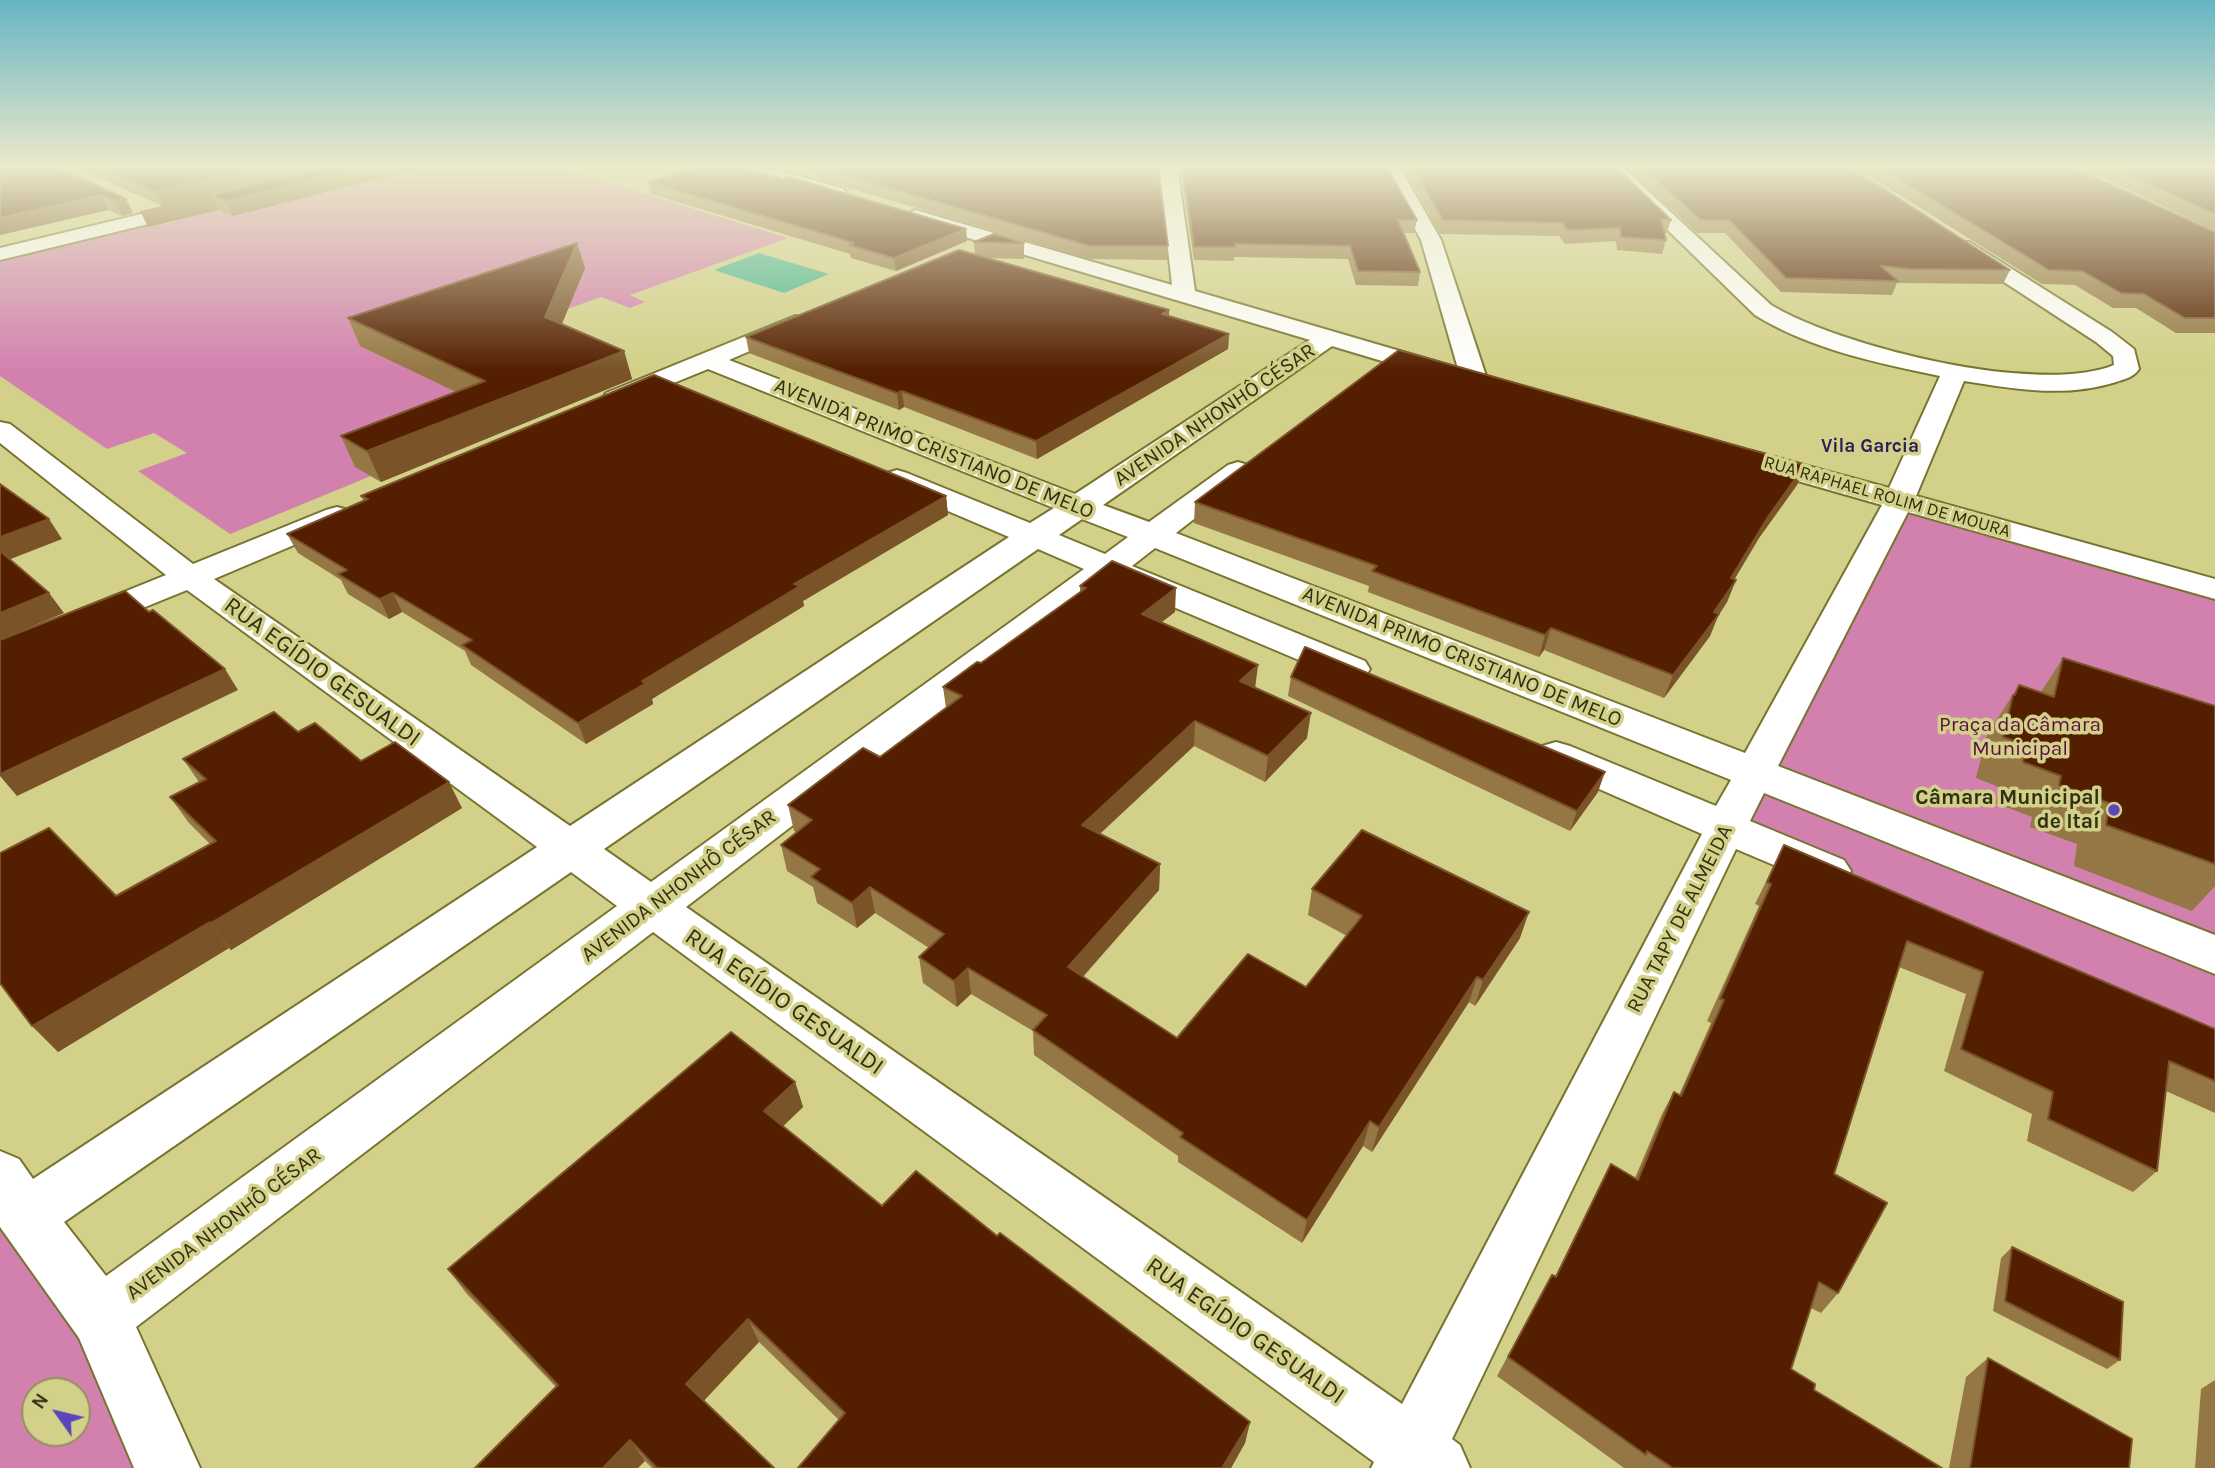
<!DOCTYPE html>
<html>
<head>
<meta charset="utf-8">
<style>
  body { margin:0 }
  #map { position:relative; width:2215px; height:1468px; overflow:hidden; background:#d3d089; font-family:Karla,sans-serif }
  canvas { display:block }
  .north { position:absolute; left:21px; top:1377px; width:70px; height:70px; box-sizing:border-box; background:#d3d089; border:2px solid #93905a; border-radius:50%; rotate:304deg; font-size:19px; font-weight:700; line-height:28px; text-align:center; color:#323013 }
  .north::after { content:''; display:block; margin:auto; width:24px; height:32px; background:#5b45bd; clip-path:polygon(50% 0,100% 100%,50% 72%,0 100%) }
</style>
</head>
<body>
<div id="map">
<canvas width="2215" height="1468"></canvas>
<div class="north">N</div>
</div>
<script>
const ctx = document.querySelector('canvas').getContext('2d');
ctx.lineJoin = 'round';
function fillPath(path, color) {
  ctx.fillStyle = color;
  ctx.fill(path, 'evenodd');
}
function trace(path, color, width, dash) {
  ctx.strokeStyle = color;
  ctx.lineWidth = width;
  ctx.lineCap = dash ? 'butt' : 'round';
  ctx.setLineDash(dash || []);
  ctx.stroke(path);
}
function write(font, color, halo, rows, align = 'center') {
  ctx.font = font + ' Karla,sans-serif';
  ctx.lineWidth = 7;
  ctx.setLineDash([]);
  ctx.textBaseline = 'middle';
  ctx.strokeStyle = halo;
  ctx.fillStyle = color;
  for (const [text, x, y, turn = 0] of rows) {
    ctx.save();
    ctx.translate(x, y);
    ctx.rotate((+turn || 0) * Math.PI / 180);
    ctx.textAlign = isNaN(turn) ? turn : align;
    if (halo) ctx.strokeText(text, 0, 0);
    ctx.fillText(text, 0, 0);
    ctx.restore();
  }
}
const green = new Path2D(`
  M366,166H555L788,238L630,295L645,302L630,308L601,297L405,367L497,411L356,467L371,476L230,534L138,471L187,453L154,433L107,449L0,376V256L138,223C160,232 187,216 208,205L233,216L383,178Z
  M1902,504L2215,591V1031L1737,826Z
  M0,1181L166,1468H0ZM35,1391H77V1433H35Z`);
const water = new Path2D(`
  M759,253L829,274L784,293L714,270Z`);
const minor = new Path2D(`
  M735,166H763L844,189L846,193L837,199L738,170Z
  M1159,166H1177L1195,291L1451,366L1455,371L1451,376L1442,379L1332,346L1103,505L1149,522L1228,465L1238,462L1248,465L1252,471L1248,477L1176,533L1745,753L1882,505L1742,465L1738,459L1742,453L1752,451L1889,488L1940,376C1877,363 1810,349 1755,315L1602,166H1621L1771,305C1841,347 2038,396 2114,365L2113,356L2096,342L1955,250L1952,246L1955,242H1969L2112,332L2134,349L2139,369C2134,377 2125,379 2116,382C2065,398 2015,389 1964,381L1916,496L2215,579V599L1908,512L1778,766L2215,935V974L1764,793L1750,821L1844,860L1851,871L1844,882L1829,887L1814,882L1736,849L1452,1439L1460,1445L1470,1468H1371L1374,1462L653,932L136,1327L200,1468H134L79,1338L0,1227V1151L19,1159L33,1179L537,847L187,590L0,666V642L166,575L0,443V422L10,424L193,564L326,510L337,507L348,510L352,516L348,522L214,579L570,826L1009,537L887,485L882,479L887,473L897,470L907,473L1030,523L1054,508L708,369L615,407L606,405L602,399L606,393L795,316L803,318L807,323L803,328L729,360L1075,494L1310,340L908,220L905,216L915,210L922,212L1172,285ZM1082,519L1128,537L1105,554L1059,535ZM1155,548L1731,780L1716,806L1570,746L1556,742L1542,746L1536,755L1542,764L1702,834L1402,1404L686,907L1112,581L1339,677L1352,680L1365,677L1370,669L1365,661L1132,566ZM1038,549L1084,569L651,882L604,849ZM571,872L617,906L106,1276L64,1222Z
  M1381,166H1399L1441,240L1487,379L1483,384L1474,387L1465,384L1461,379L1421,240Z
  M195,201L202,203L205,207L202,211L0,260V248Z`);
const wall = new Path2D(`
  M0,166L126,199L133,213L122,216L108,210L0,235Z
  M73,166H328L162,206Z
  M332,166H429L233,216L218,210L148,227L141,212Z
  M1180,166H1386L1417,220L1414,233H1404L1420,272L1418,286L1356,285L1348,259L1234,257V261L1194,260Z
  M1402,166H1615L1671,220L1667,233H1664L1666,240L1662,254L1617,250L1616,241L1565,244L1559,236L1440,234Z
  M1624,166H1848L2010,270L2003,284L1897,283L1892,295L1781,292L1725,233H1697Z
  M1853,166H2070L2215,232V333H2176L2136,308H2113L2075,285L2042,284Z
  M2078,166H2215V231Z
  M816,167L1168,246L1167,260L1090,259L818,179Z
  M648,182L966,229L967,241L896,271L851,258L850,254L651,194Z
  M974,242L1024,243V259L987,258L1169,316L1229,334L1228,349L1037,459L904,407L899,410L749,353L746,337L975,255Z
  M585,268L562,324L624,351L632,379L381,482L355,467L341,436L456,392L360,346L348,318Z
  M1805,465L1797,485L1759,538L1734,580H1736L1727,602L1718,616L1710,636L1664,698L1544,650L1539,657L1368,592L1369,586L1194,523L1195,502Z
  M361,496H946L948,515L803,601L804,606L652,699L653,704L586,744L471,665L465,651L402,612L389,619L348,594L341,580L298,553L287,534L364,501Z
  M1080,586L1175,612L1161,622L1255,688L1307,738L1265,782L1194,746L1100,834L1160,864L1159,890L1083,977L1177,1038L1306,987L1347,936L1308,915L1312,889L1520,938L1475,1006L1469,1002L1372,1152L1363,1146L1302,1243L1178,1162V1156L1034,1055L1033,1031L971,994L957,1007L923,983L919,957L929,948L875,913L857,928L817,903L813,887L787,871L781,845L796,832L794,831L788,805L880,757L946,708L943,687L981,663L1080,593Z
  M2063,658L2215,706V887H2214L2192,911L2074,866L2077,844L2030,827L2032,817L1996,803L1999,787L1976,778L1987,735L2019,685L2041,692Z
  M1291,677L1598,792L1570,831L1288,696Z
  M298,732L462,808L231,950L229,948L58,1052L116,896L210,844L189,823L170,797L199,782L183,759Z
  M1784,845L2215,1029V1113L2166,1091L2157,1171L2133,1192L2027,1141L2032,1114L1944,1071L1966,994L1899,967L1834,1174L1838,1293L1821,1313L1811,1308L1791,1369L1814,1390L1942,1468H1624L1497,1376L1552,1275L1555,1277L1611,1164L1635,1178L1662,1114L1674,1092L1679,1095L1711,1023L1707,1021L1759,906L1755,904Z
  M795,1082L803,1107L783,1126L882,1206L997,1236L1250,1422L1245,1443L1231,1468H798L839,1420L759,1342L703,1401L774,1468H652L645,1461L556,1387L466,1293L448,1269Z
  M2012,1247L2120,1360L2107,1369L1993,1311L2001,1258Z
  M1988,1358L2129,1468H1949L1966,1377Z
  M2215,1380V1468H2195L2201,1389Z`);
const shadedWall = new Path2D(`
  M265,166H328L162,206L155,192Z
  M369,166H429L233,216L226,201Z
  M101,195L108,210L0,235V218Z
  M212,195L218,210L148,227L141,212Z
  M126,199L133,213L122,216L115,201Z
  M966,229L967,241L896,271L894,258Z
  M577,243L585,268L553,345L545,317Z
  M1169,310V325L1162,314Z
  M1229,334L1228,349L1037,459L1036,441Z
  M624,351L632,379L381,482L367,451Z
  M902,391L904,407L899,410L897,393Z
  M1805,465L1797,485L1759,538L1722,600L1731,578L1768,517Z
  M946,496L948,515L803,601L804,606L652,699L653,704L586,744L578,723L642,681L794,584Z
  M49,519L62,539L3,562L0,558V537Z
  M1736,580L1727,602L1718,616L1710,636L1664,698L1673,675L1714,612Z
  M1176,588L1175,612L1141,638L1142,614Z
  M49,593L64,613L0,640V613Z
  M393,593L402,612L389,619L380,599Z
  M1551,628L1544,650L1539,657L1545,635Z
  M1258,665L1255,689L1240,681Z
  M225,669L238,690L17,796L0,776V774Z
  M1311,713L1307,738L1265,782L1268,756Z
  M1195,721L1194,746L1082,850V825Z
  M1605,772L1598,792L1570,831L1577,811Z
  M449,782L462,808L231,950L211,923Z
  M1160,864L1159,890L1069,992L1068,967Z
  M870,887L875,913L857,928L852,903Z
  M1529,912L1520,938L1475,1006L1483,980Z
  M210,922L229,948L58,1052L32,1026Z
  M968,968L971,994L957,1007L954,981Z
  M1477,977L1469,1002L1372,1152L1379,1127Z
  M795,1082L803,1107L773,1136L764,1111Z
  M1370,1121L1363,1146L1302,1243L1307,1220Z
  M748,1319L759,1342L699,1406L686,1384Z
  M1250,1422L1245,1443L1231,1468H1222Z
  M630,1440L645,1461L638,1468H603Z`);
const building = new Path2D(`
  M0,166H54L126,199L115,201L101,195L0,218Z
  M96,166H265L155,192Z
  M332,166H369L226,201L212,195L141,212Z
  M700,166H733L783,179L789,177L966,229L894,258L849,245L854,243L648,182Z
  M820,166H1158L1168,246H1090L816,167Z
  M1182,166H1386L1417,220H1398L1420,272L1358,271L1350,246L1235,244V247H1194Z
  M1411,166H1615L1671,220L1661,219L1666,240L1621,237L1620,228L1568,230L1562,223L1443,220Z
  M1640,166H1848L2010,270L1909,269L1881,266L1898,281L1786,278L1729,220H1701Z
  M1877,166H2070L2215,232V318H2185L2144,294L2121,293L2082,271L2049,270Z
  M2110,166H2215V214Z
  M994,234L1024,243L974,242Z
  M577,243L545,317L624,351L367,451L341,436L485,381L348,318Z
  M959,250L1169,310L1162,314L1229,334L1036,441L902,391L897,393L746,337Z
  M1399,350L1805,465L1768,517L1731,578L1736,580L1714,612L1719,614L1673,675L1551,628L1545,635L1372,571L1377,566L1195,502Z
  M654,375L946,496L794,584L800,586L642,681L646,683L578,723L462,645L472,640L393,593L380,599L338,574L347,570L287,534L368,499L361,496Z
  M0,484L49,519L0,537Z
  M0,551L49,593L0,613Z
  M1112,561L1176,588L1142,614L1258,665L1240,681L1311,713L1268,756L1195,721L1082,825L1160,864L1068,967L1177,1038L1248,954L1306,987L1362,916L1312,889L1362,830L1529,912L1483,980L1477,977L1379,1127L1370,1121L1307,1220L1180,1137L1183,1133L1033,1030L1047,1015L968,968L954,981L919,957L944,934L870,887L852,903L811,877L820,869L781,845L812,820L788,805L863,748L880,757L962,696L943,687L977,662L981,663L1086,588L1080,586Z
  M125,591L149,612L153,610L225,669L0,774V640Z
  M1305,647L1605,772L1577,811L1291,677Z
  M2063,658L2215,706V864L2106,825L2109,803L2059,785L2061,776L2023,762L2027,746L2003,737L2013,695H2015L2019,685L2054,697Z
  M274,712L298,732L315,723L361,761L395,742L449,782L211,923L210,922L32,1026L0,983V853L49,828L116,896L216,841L170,797L206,779L183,759Z
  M1784,845L2215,1029V1081L2169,1061L2157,1171L2048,1119L2053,1092L1961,1049L1983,972L1907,941L1834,1174L1887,1203L1838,1293L1819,1282L1791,1369L1815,1384L1814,1390L1942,1468H1673L1647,1451L1646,1455L1508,1357L1552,1275L1556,1277L1611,1164L1638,1180L1674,1092L1681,1096L1724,1000L1720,999L1771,884L1767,882Z
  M731,1032L795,1082L764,1111L882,1206L916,1171L997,1236L1000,1233L1250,1422L1222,1468H798L845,1413L748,1319L686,1384L774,1468H657L630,1440L603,1468H475L558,1385L448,1269Z
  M2012,1247L2123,1302L2120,1360L2005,1301Z
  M1988,1358L2132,1439L2129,1468H1970Z`);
const markers = [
  [2114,810,7,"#5b45bd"]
];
const farStreetnames = [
  ["RUA RAPHAEL ROLIM DE MOURA",1887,497,16]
];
const farNeighbourhoodnames = [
  ["Vila Garcia",1870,447]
];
const streetNames = [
  ["AVENIDA NHONHÔ CÉSAR",1215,415,-34],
  ["AVENIDA PRIMO CRISTIANO DE MELO",934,449,22],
  ["AVENIDA PRIMO CRISTIANO DE MELO",1462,657,22],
  ["AVENIDA NHONHÔ CÉSAR",679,886,-37],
  ["RUA TAPY DE ALMEIDA",1680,919,-63],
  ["AVENIDA NHONHÔ CÉSAR",224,1224,-37]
];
const parkNames = [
  ["Praça da Câmara",2020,725],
  ["Municipal",2020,749]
];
const poiNames = [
  ["Câmara Municipal",2100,798],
  ["de Itaí",2100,822]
];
const nearStreetnames = [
  ["RUA EGÍDIO GESUALDI",322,672,36],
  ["RUA EGÍDIO GESUALDI",784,1002,35],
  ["RUA EGÍDIO GESUALDI",1245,1331,35]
];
fillPath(green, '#d281ae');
fillPath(water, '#43b68d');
trace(minor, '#78742f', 4);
fillPath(minor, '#fff');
fillPath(wall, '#947744');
fillPath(shadedWall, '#7a5329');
fillPath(building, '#541e00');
trace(building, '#7a5329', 2);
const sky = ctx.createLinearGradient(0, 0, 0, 371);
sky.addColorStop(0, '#66b5c4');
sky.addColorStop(0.45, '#ebeaca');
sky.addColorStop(1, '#ebeaca00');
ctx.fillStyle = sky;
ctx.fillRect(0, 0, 2215, 371);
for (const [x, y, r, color] of markers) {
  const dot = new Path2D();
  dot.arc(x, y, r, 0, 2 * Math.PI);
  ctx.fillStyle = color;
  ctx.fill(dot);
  trace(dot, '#d3d089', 2.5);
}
write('18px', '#323013', '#d3d089', farStreetnames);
write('bold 19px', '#291f59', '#d3d089', farNeighbourhoodnames);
write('21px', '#323013', '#d3d089', streetNames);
write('21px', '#5c0f41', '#d3d089', parkNames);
write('bold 21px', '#323013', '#d3d089', poiNames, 'right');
write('24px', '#323013', '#d3d089', nearStreetnames);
</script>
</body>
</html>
